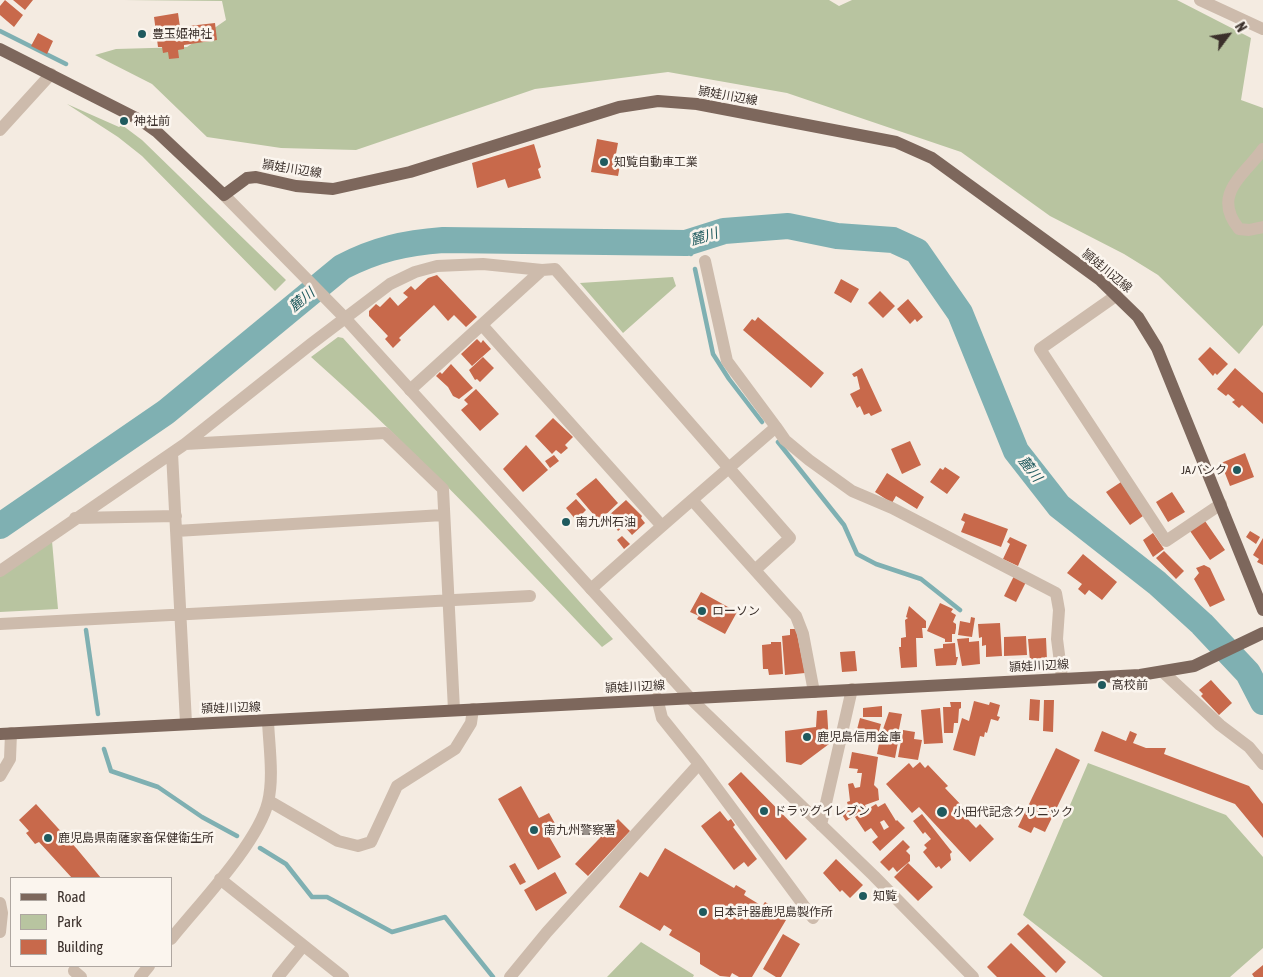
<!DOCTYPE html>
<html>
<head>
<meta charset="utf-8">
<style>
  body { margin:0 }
  #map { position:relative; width:1263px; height:977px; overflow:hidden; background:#f4ebe1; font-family:"Asap Condensed",sans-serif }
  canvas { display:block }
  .legend { position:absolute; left:10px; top:877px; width:162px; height:90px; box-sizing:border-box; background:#fbf5ee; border:1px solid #aea6a0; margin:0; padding:6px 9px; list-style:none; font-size:15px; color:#3b302b }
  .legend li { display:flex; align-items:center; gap:10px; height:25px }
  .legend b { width:25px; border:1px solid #aea6a0 }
  .north { position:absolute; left:1203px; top:10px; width:50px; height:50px; -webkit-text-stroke:4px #fbf5ee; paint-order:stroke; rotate:59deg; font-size:14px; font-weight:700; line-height:20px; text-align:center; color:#3b302b }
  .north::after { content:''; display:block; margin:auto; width:18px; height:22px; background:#3b302b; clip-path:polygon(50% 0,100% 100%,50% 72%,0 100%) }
</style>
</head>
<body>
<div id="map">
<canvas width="1263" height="977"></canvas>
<ul class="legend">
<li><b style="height:6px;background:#7d675c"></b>Road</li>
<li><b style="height:14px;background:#b8c4a0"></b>Park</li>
<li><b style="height:14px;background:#c8694b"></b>Building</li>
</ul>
<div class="north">N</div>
</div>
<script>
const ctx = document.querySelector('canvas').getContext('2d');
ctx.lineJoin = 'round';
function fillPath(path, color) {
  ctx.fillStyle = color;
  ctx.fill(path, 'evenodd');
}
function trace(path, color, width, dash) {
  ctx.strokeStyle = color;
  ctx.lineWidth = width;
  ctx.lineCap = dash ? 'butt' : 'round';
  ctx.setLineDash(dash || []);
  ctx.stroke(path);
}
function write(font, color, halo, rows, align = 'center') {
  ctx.font = font + ' "Asap Condensed","Noto Sans JP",sans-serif';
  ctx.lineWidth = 5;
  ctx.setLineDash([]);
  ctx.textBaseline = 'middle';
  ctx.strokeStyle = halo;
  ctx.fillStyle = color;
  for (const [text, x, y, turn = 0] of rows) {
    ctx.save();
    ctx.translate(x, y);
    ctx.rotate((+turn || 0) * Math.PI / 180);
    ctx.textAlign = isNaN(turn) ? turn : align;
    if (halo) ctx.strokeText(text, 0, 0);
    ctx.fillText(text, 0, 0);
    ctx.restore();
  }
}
const green = new Path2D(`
  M124,0H829L839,6L852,0H1177L1251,38L1241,100L1263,108V325L1239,354L1158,275L1124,254L1050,216L961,152L787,93L668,72L535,89L356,150L281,148L207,137L152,84L95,55L116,49L187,47L226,20L222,1Z
  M67,104L119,127L122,125L142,140L286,280L275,291L142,156L118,137Z
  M673,277L676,286L623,333L580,283Z
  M338,337L343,338L613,639L602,647C507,548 414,448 311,357Z
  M52,541L58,609L0,612V577Z
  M1088,763L1226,815L1263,857V948L1230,977H1103L1023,915Z
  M641,942L694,975L693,977H607Z`);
const stream = new Path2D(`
  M0,31L66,64
  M686,243L691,254
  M695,269L713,354L729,379L762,422
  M778,442L844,525L857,554L876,564L921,579L960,610
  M86,630L98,714
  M104,749L111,771L158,787L202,817L237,836
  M260,848L286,864L312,897H327L392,932L445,917L493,977`);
const river = new Path2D(`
  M0,526L166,412L342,267C377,249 405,243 443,240L686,243L724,231L788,226L837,236L893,240L917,251L960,313L1016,451L1059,506L1157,583L1202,624L1248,673L1263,702`);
const building = new Path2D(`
  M5,0L23,15L14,27L0,15V6Z
  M13,0H33L25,10Z
  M178,13L180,27L215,23L217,40L184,45V49L178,50L179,58L169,59L168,52L163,53L162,47H158L154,17Z
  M38,33L53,41L47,54L31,46Z
  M597,139L618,143L615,159L621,160L618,176L591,172Z
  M534,144L541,167L538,169L541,178L508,188L505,179L477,188L472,163Z
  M437,275L477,317L466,327L454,315L448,321L434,305L399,338L401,340L393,348L385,339L388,336L369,316V311L376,304L380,307L390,297L398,306L408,297L403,293L411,286L415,290L428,278Z
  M841,279L859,289L851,303L834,293Z
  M880,291L895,306L883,318L868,303Z
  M908,299L923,317L917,322L915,319L910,324L897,309Z
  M758,317L824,373L811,388L743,330L752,319L755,321Z
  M477,339L481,343L483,340L491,349L472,366L461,354Z
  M1210,347L1228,364L1217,375L1215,373L1213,376L1198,359Z
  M483,357L494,368L480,382L477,379L475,380L469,370Z
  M451,364L473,388L459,399L453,396L448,387L436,376L440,372L442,374Z
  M862,368L882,411L871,416L869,413L864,415L860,406L857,408L850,394L860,389L857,376L854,377L852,374Z
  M1235,368L1263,393V424L1242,405L1239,408L1232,402L1235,400L1228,394L1226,396L1217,389Z
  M476,389L499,414L480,431L461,410L468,404L464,400Z
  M553,418L573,437L565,445L568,448L561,454L556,450L552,454L535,436Z
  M910,441L921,465L902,474L891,449Z
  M526,445L548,470L523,492L503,469Z
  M1245,453L1254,477L1230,486L1221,463Z
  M554,455L559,461L550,468L545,461Z
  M945,467L960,477L947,494L930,482L940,468L943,470Z
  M887,473L924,497L917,509L896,496L892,503L875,492Z
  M596,478L618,503L599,521L576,494Z
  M1121,482L1143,516L1130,525L1106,492Z
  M1172,492L1185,512L1168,522L1156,502Z
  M576,499L586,510L576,520L566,508Z
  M626,500L642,516L641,518L645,523L632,535L624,526L618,531L608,516Z
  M964,513L1008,529L1001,547L961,532L965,522L961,520Z
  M1205,521L1225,550L1210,560L1190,531Z
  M1250,531L1260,537L1256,544L1246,537Z
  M1153,533L1164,549L1153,557L1143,540Z
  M622,536L630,544L624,549L617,540Z
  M1010,537L1027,545L1018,566L1003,559L1010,544L1007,542Z
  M1263,538V565L1257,562L1259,559L1253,555Z
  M1164,551L1184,571L1176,579L1156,558Z
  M1083,554L1117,582L1102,600L1089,590L1085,595L1078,589L1082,584L1067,573Z
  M1204,565L1210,568L1225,600L1210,607L1194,579L1199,573L1196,568Z
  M1014,576L1026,582L1016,602L1004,596Z
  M701,592L737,612L725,634L697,619L699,616L690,612Z
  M940,603L953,609L951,612L956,615L953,622L956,624V628L955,634H952V642H945V639L927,631Z
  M909,606L926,621V628H922L923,638H916L917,667L901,668L899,647H901V638L906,637L905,620L908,618L906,617Z
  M971,617L975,618L972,637L958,635L960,621L970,623Z
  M1000,623L1002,656L986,657V645L982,646V637L979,638L978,624Z
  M790,629H796L805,673L785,675L782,636L790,635Z
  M1026,636L1027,655L1004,656V637Z
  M969,638V642L979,641L980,664L962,666L957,639Z
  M1046,638L1047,660L1030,661L1028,639Z
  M771,642H781L783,674L769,675L768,669H763L762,645L771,644Z
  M955,643L956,657H958L956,665L936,666L934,649L943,648V644Z
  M855,651L857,671L842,672L840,652Z
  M1211,680L1232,703L1219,715L1201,696L1203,694L1199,690Z
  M1030,699L1040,700L1039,721L1029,720Z
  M1044,700H1054L1053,732L1043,731Z
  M974,701L989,705L990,702L1000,705L997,716L1000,717L998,721L991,719L987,733L985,732L984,737L980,736L975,756L953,750L962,718L969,721Z
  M950,702H961V708L959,709L958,723H954L953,733H944L943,707H951Z
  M882,706V717H863V708Z
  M940,708L943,743L924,744L921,710Z
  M827,710L829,744L801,765L786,762L785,731L816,727L817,711Z
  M889,712L902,714L898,734L882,732Z
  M860,718L881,724L876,742L855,737Z
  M903,730L915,732L914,739L922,740L918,760L898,757Z
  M1102,731L1126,741L1130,731L1137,734L1133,743L1146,748H1166L1164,754L1249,786L1263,804V838L1235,804L1094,751Z
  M881,733L899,737L895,758L877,754Z
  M1056,748L1080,760L1045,832L1034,827L1031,833L1018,827Z
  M852,752L878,757L874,785L878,789L879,800L865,805L866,808L846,821L841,813L849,809L847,802L850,801L848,784L853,783L855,788L860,787L862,773H857L858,769L849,768Z
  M920,762L925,768L928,765L948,786L945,788L964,808L961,812L976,828L980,824L994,839L970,862L919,807L912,813L886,784L909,763L913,768Z
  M741,772L807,839L786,860L728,784Z
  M521,786L539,818L549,813L557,827L547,833L561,857L538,870L498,799Z
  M885,803L896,821L897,820L905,828L880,851L872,842L878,837L871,828L865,832L855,817L876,804L878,807ZM884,820L889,827L884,830L880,822Z
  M36,804L77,849L101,878H72L39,842L35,844L26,833L29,831L19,820Z
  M720,811L728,821L731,819L735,825L733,827L757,859L748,867L744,862L734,870L701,826Z
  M922,814L952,852L950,854L951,860L941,869L939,866L936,868L923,852L927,848L924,845L931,839L925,832L923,834L913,821Z
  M618,819L630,831L588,876L575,864Z
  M903,840L910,847L906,851L910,855V861L897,872L893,867L889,871L880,862Z
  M665,848L734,888L736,885L746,891L744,895L762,906L765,902L779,910L776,915L786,920L752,977H739L732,973L730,977L720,976L700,964V953L669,935L672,930L664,925L660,931L619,907L640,872L648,877Z
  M836,859L863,885L850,898L842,890L840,892L823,873Z
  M515,863L526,882L520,885L509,866Z
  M908,863L933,887L918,901L894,877Z
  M555,872L567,893L536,911L524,890Z
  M1028,924L1066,962L1056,973L1017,934Z
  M783,934L800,944L781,977H776L763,969Z
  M1011,943L1046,977H997L987,967Z
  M1263,965V977H1254L1252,974Z`);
const minor = new Path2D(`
  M1200,0L1263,29
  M1263,149C1244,176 1211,194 1239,229L1249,230L1263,227
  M705,261L727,361L776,427
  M1117,295L1040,349L1166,541L1221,504
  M482,325L661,525
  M410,390L542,270L555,269L790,538L755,570
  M185,444L385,433L443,489L454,710
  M172,453L186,723
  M693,501L796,616L803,634L814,692
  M75,518L176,516
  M176,531L443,515
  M0,571L185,444L311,344L390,284L415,272L437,266L483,264L542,270
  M591,589C652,534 714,481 776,427L785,440L809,460L852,491L892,508L1056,593L1059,610L1057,639L1062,678
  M0,624L530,596
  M1163,672L1220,725L1249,747L1263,764
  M699,764L813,918
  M0,776L10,759L11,733
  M269,801L338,841L358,846L371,842L397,786L455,749L471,723L473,709
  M220,879L343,977
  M0,903L2,913L0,932
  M171,939C199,904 258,843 268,802C274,777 269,746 268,721
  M74,971L81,977
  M140,977L149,966
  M278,977L303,946
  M510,977L547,932L699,764L662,718L657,698`);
const tertiary = new Path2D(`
  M0,130L51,74
  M224,195L345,318L691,699L874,876L973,977
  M821,825L852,689`);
const primary = new Path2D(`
  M0,49L142,121L156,131L224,195L247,178L256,177L296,186L333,189L410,172L619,107L658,101L697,104L896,142L932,158L1100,280L1138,317L1157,348L1263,610
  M0,734L1140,675L1194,666L1263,633`);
const markers = [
  [142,34,5,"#1f5a5e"],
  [124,121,5,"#1f5a5e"],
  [604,162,5,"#1f5a5e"],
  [1237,470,5,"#1f5a5e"],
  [566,522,5,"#1f5a5e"],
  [702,611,5,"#1f5a5e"],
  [1102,685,5,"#1f5a5e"],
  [807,737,5,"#1f5a5e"],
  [764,811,5,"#1f5a5e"],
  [942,812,6,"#1f5a5e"],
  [534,830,5,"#1f5a5e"],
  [48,838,5,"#1f5a5e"],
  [863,896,5,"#1f5a5e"],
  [703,912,5,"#1f5a5e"]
];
const poiNames = [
  ["豊玉姫神社",152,34],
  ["神社前",134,121],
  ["知覧自動車工業",614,162],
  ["JAバンク",1227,470,"right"],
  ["南九州石油",576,522],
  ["ローソン",712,611],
  ["高校前",1112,685],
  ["鹿児島信用金庫",817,737],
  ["ドラッグイレブン",774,811],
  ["小田代記念クリニック",953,812],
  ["南九州警察署",544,830],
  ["鹿児島県南薩家畜保健衛生所",58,838],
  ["知覧",873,896],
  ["日本計器鹿児島製作所",713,912]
];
const streetNames = [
  ["頴娃川辺線",728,96,10],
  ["頴娃川辺線",292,169,9],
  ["頴娃川辺線",1107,271,39],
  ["頴娃川辺線",1039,666,-3],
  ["頴娃川辺線",635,687,-3],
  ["頴娃川辺線",231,708,-2]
];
const waterNames = [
  ["麓川",704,237,-17],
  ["麓川",302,300,-40],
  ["麓川",1030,469,52]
];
fillPath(green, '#b8c4a0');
trace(stream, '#7fb0b2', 4.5);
trace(river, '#7fb0b2', 26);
fillPath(building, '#c8694b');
trace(minor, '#cdbbac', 12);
trace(tertiary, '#cdbbac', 12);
trace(primary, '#7d675c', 12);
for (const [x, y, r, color] of markers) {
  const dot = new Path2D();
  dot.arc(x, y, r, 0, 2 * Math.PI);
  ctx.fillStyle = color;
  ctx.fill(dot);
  trace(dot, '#fbf5ee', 2);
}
write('12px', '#3b302b', '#fbf5ee', poiNames, 'left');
write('12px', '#3b302b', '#fbf5ee', streetNames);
write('italic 14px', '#1f5a5e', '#fbf5ee', waterNames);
</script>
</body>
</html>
